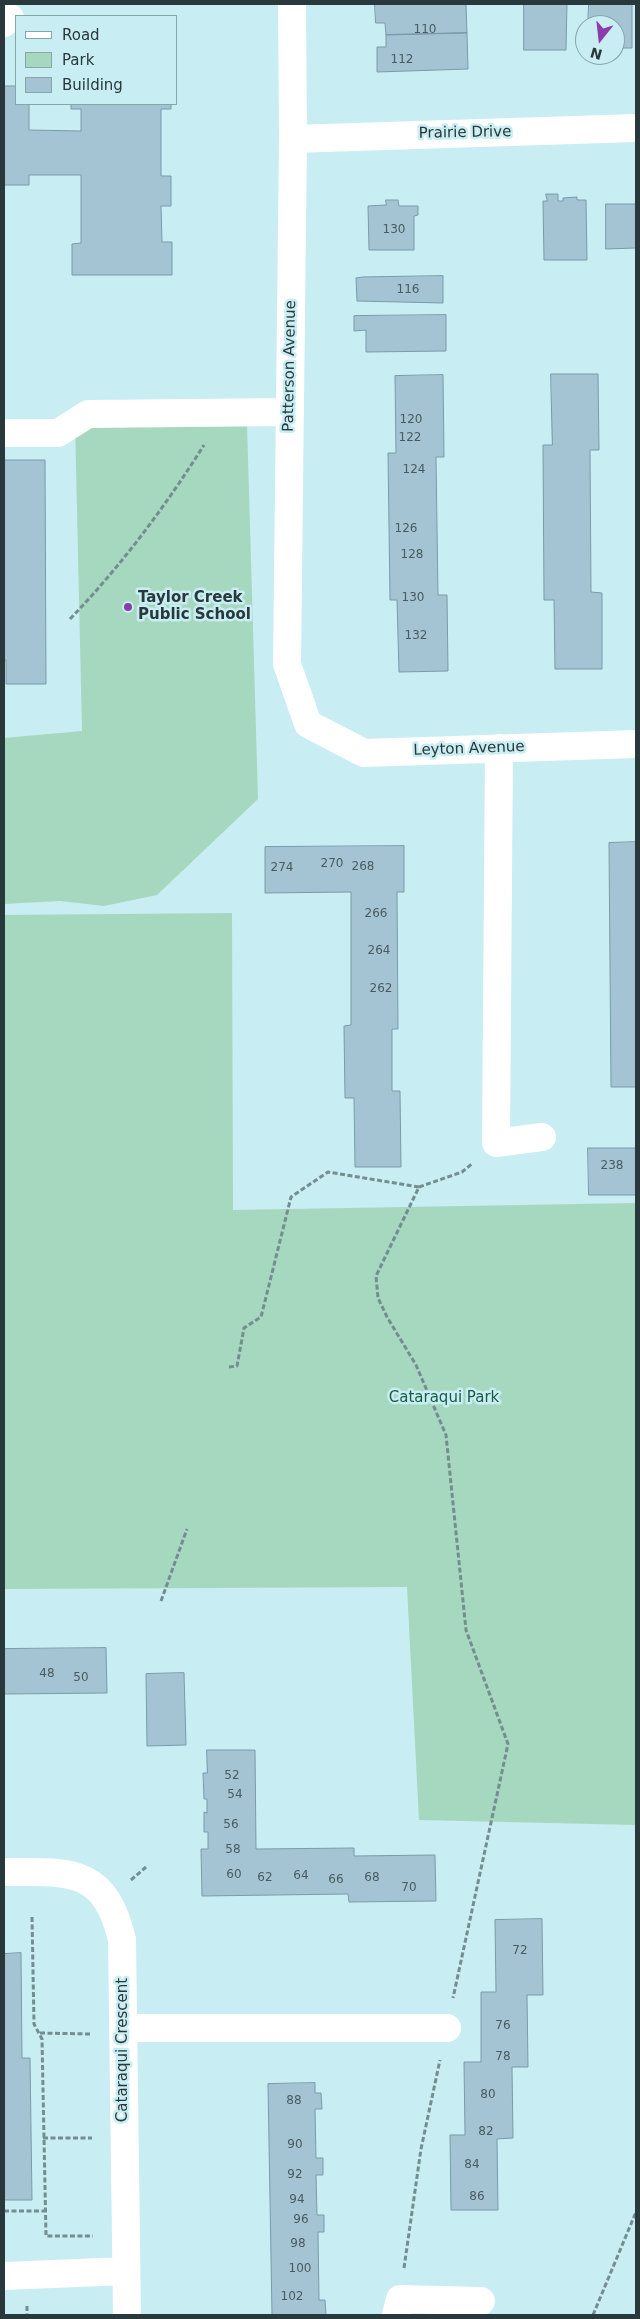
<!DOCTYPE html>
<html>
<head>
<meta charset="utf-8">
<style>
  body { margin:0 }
  #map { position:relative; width:640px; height:2319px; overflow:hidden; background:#c8edf3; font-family:"DejaVu Sans",sans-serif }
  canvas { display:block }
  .frame { position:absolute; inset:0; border:5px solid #29383a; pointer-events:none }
  .legend { position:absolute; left:15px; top:15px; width:162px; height:90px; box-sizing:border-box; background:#c8edf3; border:1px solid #88a5a9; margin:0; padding:6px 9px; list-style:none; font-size:15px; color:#29383a }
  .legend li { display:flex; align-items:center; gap:10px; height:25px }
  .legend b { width:25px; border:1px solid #88a5a9 }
  .north { position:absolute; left:575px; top:15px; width:50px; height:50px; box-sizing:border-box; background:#c8edf3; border:1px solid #88a5a9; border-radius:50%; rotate:196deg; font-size:14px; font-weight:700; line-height:20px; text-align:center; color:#29383a }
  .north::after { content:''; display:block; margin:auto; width:18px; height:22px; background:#8b3cac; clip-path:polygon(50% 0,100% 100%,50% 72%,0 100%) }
</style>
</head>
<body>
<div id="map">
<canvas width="640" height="2319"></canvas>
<div class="frame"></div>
<ul class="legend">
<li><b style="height:6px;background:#fff"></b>Road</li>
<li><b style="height:14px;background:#a6d7bf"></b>Park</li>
<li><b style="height:14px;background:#a4c4d3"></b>Building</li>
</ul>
<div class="north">N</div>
</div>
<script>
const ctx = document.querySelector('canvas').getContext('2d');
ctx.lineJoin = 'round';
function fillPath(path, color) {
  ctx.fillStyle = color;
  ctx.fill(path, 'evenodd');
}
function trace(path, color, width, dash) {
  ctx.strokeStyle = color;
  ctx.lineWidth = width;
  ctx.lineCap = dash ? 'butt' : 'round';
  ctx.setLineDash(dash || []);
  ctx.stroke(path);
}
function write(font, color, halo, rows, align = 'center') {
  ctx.font = font + ' "DejaVu Sans",sans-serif';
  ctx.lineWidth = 5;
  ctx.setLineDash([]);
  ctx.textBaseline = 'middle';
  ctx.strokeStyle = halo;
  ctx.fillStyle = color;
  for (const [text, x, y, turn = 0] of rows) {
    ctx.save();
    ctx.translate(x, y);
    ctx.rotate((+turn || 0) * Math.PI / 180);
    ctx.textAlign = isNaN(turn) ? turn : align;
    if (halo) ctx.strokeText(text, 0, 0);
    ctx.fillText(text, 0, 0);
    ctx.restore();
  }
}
const green = new Path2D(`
  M75,422L247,425L258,799L157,895L104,906L60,901L4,904V738L82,731Z
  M232,913L233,1210L636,1203V1825L419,1820L407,1587L4,1589V915Z`);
const building = new Path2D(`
  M375,4H466L467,33L386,35L385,23H376Z
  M524,4H567L566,50H524Z
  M589,4H632V48H615V25H588Z
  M467,33L468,69L377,72V47H386V35Z
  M4,86H16V104H29V130L81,131V109H71V104H171V109H161V176H171V206H161L162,242H172V275H72V244L81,243V175H29V185H4Z
  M546,194H558V201H563V198L577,197V200H586L587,260H544L543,201H547Z
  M386,200H398L399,206H418V215L414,216V250H369L368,206L386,205Z
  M606,204H636V248L606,249Z
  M443,276V303L357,301L356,278L363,277Z
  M446,315V351L366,352V330L354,331V316Z
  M551,374H598L599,450H590L591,592L602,593V669H555L554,600H544L543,445H552Z
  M443,375L444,457H436L438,595H447L448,671L399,672L397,600H390L388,453H396L395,376Z
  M4,460H45L46,684H6V660H4Z
  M636,842V1087H611L609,843Z
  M404,846V892H397L398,1029H392V1091H400L401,1167H355L354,1098H345L344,1026L351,1025V892L265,893V847Z
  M588,1148H636V1195H589Z
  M106,1648L107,1693L4,1694V1649Z
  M184,1673L186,1745L147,1746L146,1674Z
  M207,1750H255L256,1849L354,1848V1856L435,1855L436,1901L349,1902L348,1894L202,1896L201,1849H208V1832H204V1812L207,1813V1799H204L203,1773H207Z
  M542,1919L543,1995H527L528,2067H512L513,2138L497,2139L498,2210H451L450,2135H465L464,2062H481V1992H496L495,1920Z
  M21,1953L22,2058H30L32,2200H4V1954Z
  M315,2083V2093H321L322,2109H315L316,2158H323V2175H316L317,2215H324V2232H318L319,2300H325L326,2315H272L268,2084Z`);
const path = new Path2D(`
  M70,619C121,566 165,507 204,445
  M419,1187L462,1172L473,1163
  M229,1367L237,1366L244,1328L261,1317L291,1197L328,1172L419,1187L376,1276L378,1298L387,1317L416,1365L446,1435L466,1630L508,1744L453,1998
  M161,1601L187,1529
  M131,1880L146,1867
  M32,1917L34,2024L42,2039L46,2236H93
  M40,2033L90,2034
  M43,2138H92
  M4,2211H45
  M404,2268L421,2149L440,2060
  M27,2306V2315
  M593,2315L636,2212`);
const minor = new Path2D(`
  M292,4L293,139L287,664L308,724L364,753L636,744
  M4,23L10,18
  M293,139L636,128
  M4,433H58L88,414L289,412
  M499,748L496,1143L542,1137
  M4,1872C68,1872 105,1866 122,1940L127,2315
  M123,2028H447
  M4,2276L126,2271
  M396,2315L400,2299L481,2301`);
const markers = [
  [128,607,5,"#8b3cac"]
];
const numberNames = [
  ["110",425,30],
  ["112",402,60],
  ["130",394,230],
  ["116",408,290],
  ["120",411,420],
  ["122",410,438],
  ["124",414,470],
  ["126",406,529],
  ["128",412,555],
  ["130",413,598],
  ["132",416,636],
  ["270",332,864],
  ["268",363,867],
  ["274",282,868],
  ["266",376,914],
  ["264",379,951],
  ["262",381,989],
  ["238",612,1166],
  ["48",47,1674],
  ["50",81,1678],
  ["52",232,1776],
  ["54",235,1795],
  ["56",231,1825],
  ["58",233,1850],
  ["60",234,1875],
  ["64",301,1876],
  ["62",265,1878],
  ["68",372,1878],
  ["66",336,1880],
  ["70",409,1888],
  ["72",520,1951],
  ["76",503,2026],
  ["78",503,2057],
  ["80",488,2095],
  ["88",294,2101],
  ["82",486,2132],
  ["90",295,2145],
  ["84",472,2165],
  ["92",295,2175],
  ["86",477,2197],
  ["94",297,2200],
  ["96",301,2220],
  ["98",298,2244],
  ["100",300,2269],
  ["102",292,2297]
];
const streetNames = [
  ["Prairie Drive",465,133,-1],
  ["Patterson Avenue",290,366,-89],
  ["Leyton Avenue",469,749,-2],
  ["Cataraqui Crescent",123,2050,-90]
];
const poiNames = [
  ["Taylor Creek",138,598],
  ["Public School",138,615]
];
const parkNames = [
  ["Cataraqui Park",444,1398]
];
fillPath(green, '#a6d7bf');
fillPath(building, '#a4c4d3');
trace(building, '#7b9aa8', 1);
trace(path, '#748d91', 3, [5, 2.5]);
trace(minor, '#fff', 28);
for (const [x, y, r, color] of markers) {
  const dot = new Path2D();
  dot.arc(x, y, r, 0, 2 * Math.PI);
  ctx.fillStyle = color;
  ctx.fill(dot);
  trace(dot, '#c8edf3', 2);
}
write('12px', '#485b60', null, numberNames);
write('15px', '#29383a', '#c8edf3', streetNames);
write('bold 15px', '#29383a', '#c8edf3', poiNames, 'left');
write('15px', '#195b42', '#c8edf3', parkNames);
</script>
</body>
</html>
